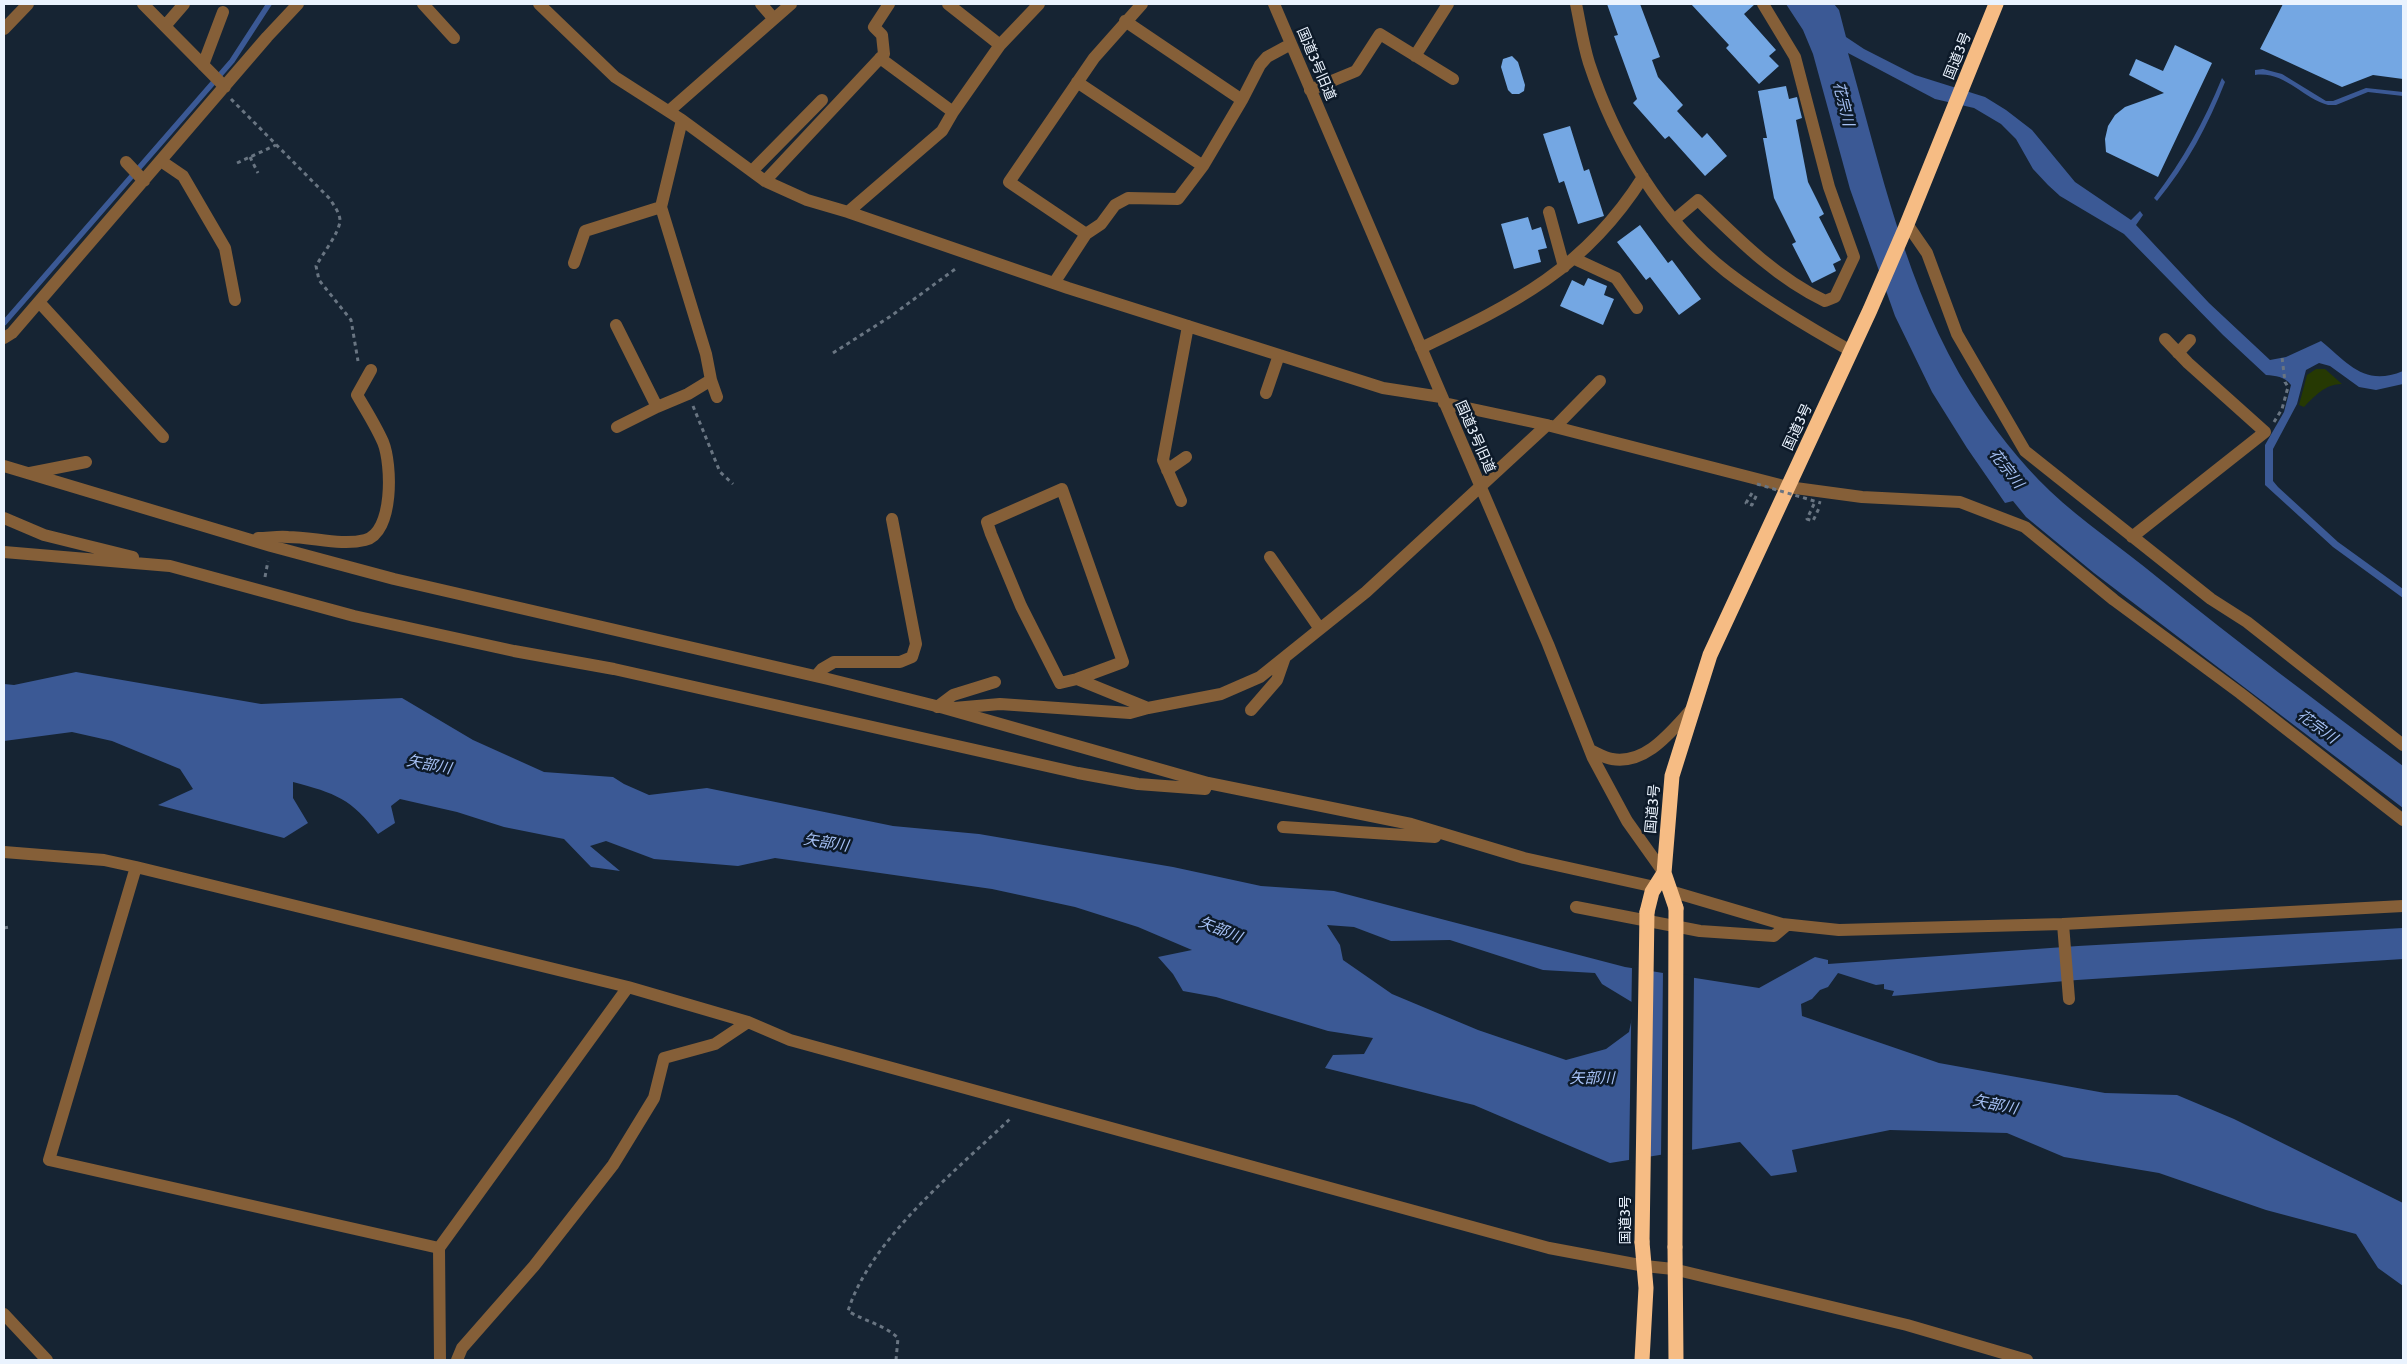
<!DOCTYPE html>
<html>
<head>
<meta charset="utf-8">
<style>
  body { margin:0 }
  #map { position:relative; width:2407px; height:1364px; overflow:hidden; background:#162433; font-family:Cabin,sans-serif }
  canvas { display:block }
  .frame { position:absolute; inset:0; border:5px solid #eaf3fe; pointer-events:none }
</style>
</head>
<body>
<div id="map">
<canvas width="2407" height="1364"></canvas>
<div class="frame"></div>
</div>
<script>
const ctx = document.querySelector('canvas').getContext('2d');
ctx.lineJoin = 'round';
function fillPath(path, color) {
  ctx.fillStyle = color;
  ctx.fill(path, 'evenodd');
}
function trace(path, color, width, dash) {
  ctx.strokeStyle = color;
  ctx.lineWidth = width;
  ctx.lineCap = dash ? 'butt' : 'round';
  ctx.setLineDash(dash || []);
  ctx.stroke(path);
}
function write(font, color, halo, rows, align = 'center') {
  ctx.font = font + ' Cabin,"Noto Sans JP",sans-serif';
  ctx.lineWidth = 5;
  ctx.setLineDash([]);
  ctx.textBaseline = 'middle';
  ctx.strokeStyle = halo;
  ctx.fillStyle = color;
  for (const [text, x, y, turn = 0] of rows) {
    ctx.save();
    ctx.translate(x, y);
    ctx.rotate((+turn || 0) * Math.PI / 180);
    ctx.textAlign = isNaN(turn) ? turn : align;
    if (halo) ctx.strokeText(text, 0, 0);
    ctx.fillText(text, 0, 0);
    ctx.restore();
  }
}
const green = new Path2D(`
  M2316,369H2325L2342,384C2325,384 2315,396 2304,407L2299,405L2307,375Z`);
const water = new Path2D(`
  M1786,4H1834L1839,10L1846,37L1864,49L1915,75L1985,97L2006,110L2032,130L2075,182L2131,220L2140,211L2143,215L2136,225L2209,303L2270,360L2286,357L2321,341C2349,364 2365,387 2403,371V384L2376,390L2359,387L2330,366L2319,363L2306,370L2297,404L2273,449V481L2278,487L2338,542L2403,589V598L2333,547L2265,485V445L2284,412L2291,385C2284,376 2276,376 2266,375L2223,335L2124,234L2060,196L2048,185L2033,169L2016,139L2001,124L1974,108L1935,99L1848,53C1881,168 1906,290 1971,393C1993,428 2020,462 2050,491C2083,522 2122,548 2157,577C2237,642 2320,704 2403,766V808L2094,573L2026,517L2013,501L2005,503L1967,448L1932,392L1895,316L1850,189L1813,54L1803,30Z
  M2263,69L2282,74L2326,101H2333L2366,88L2403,92V96L2368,92L2336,105H2328C2302,98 2285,71 2255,75V70Z
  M2222,78L2225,82C2208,125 2187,165 2157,201L2154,198C2183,160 2204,122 2222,78Z
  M76,672L261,704L402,698L473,740L544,772L613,777L624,784L649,795L707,788L893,826L979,834L1173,867L1261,886L1334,891L1625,967L1759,988L1815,957L1828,960V964L2078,946L2403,928V959L2077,980L1892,996L1894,991L1884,989V984L1876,985L1838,973L1828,987L1820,990L1812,999L1801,1004L1802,1016L1939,1063L2105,1093L2177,1095L2234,1119L2403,1203V1286L2378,1268L2356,1234L2266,1210L2159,1173L2064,1157L2007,1133L1890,1130L1792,1150L1797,1172L1771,1176L1740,1142L1610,1163L1474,1105L1325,1068L1333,1055L1364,1054L1373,1038L1328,1031L1216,997L1183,991L1173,974L1158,957L1192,950L1138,927L1075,907L992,889L775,858L738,866L654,859L606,841L590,846L620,871L591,867L564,839L504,827L457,812L400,799L391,806L395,823L378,834C352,799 335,793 293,782V798L308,823L284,838L158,805L193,789L180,769L112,741L72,732L4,741V684L14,685ZM1327,925L1354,927L1391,941L1450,940L1543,970L1595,973L1602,984L1635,1004L1629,1032L1606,1049L1566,1060L1478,1030L1392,994L1343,960L1340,945Z`);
const pier = new Path2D(`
  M1632,966L1653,969L1650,1160L1629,1163Z
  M1663,971L1694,976L1692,1153L1661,1158Z`);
const stream = new Path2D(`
  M4,323L232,61L269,4`);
const building = new Path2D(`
  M1607,4H1640L1660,57L1652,60L1658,77L1683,105L1677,111L1702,138L1707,133L1727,156L1705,176L1669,136L1665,139L1633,103L1637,99L1614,36L1618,35Z
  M1691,4H1755L1744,14L1776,50L1769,56L1779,66L1759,84L1726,48L1729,45Z
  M2283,4H2403V79L2373,75L2342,87L2260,49Z
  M2175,45L2212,63L2158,177L2106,152L2105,139L2108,126L2115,115L2125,107L2164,93L2129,75L2136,59L2163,71Z
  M1512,56L1518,62L1525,85L1524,91L1519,94H1512L1508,90L1501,67L1503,59Z
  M1786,86L1789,99L1797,97L1799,106L1802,118L1796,120L1808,182L1824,214L1819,217L1841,260L1833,264L1836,271L1812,283L1792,244L1796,242L1774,198L1763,138H1767L1758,91Z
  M1570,126L1584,171L1589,169L1604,216L1578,224L1564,181L1559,183L1543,134Z
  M1528,217L1532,230L1541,227L1547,248L1538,250L1541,262L1514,269L1501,224Z
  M1640,225L1668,263L1672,260L1701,299L1679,315L1650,277L1646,280L1617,242Z
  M1588,278L1607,286L1604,295L1614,299L1603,325L1560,306L1572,280L1584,286Z`);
const path = new Path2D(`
  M231,99L330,199C334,206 340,213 340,221C339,233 322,255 316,266L319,280L351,320L358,361
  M250,157L258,173
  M237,163L276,145
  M833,353L891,316L958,267
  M693,406L720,472L733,484
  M2274,422L2282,409L2288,387L2285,382L2282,357
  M1752,493L1746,503L1752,505L1757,494
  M1814,504L1807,519L1813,521L1820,506
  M265,577L268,561
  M4,928L10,927
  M896,1360L898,1338C883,1324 866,1322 848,1311C871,1238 957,1170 1012,1117`);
const minor = new Path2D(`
  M143,4L225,87
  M423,4L454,38
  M539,4L615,77L682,120L765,181L807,200L848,212L1068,288L1383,388L1441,397
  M761,4L774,19
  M948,4L1000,45
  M1274,4L1548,644L1593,758L1627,821L1664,873
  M1576,4C1580,23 1583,44 1589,63C1615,142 1661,220 1727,272C1766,302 1808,327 1851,351
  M1125,21L1242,100
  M165,26L184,4
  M4,29L28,4
  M1415,56L1448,4
  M880,58L953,112
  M203,65L223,12
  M1077,82L1203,166
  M1310,90L1356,71L1380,34L1453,79
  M669,111L791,4
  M161,161L183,176L225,248L235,300
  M126,162L144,181
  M752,171L822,100
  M765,181L884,54L882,35L874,27L889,4
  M848,212L942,131L953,112L1000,45L1039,4
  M1549,212L1564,267
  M1674,220L1698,200C1737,238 1775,277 1825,301L1835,297L1854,257L1829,187L1795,57L1763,4
  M1907,224L1927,253L1957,334L2025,451L2211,599L2247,622L2403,745
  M1086,234L1101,224L1115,205L1128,198L1178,199L1203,166L1242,100L1260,65L1267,57L1291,44
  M1575,259L1616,278L1637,308
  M574,263L585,231L661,207
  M1054,283L1086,234L1009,182L1094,58L1142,4
  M39,302L163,437
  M616,325L657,407L688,394L711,380L706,354L661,207L682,120
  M4,338L12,333L267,37L298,4
  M1421,348C1515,303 1585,269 1643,177
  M2178,353L2190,340
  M711,380L717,397
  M1266,393L1279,355
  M1444,403L1547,425L1788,487L1862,497L1960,502L2025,527L2114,600L2240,693L2403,820
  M617,427L657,407
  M1555,427L1600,381
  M4,466L271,546L394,579L828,679L944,708L1208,783L1411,824L1524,858L1655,887
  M1167,470L1186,457
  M30,473L86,462
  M1181,501L1163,460L1188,326
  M4,518L44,535L133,557
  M2132,537L2265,432L2188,363L2165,339
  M258,538C268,538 278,536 288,537C313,537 341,546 365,540C394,533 392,464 383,442C376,426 366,410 357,395L371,370
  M4,552L170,566L354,616L514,651L614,669L1078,773L1138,784L1205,789L1208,783
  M1270,557L1320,629
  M816,676L822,669L834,662H900L912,657L916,644L892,519
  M1077,679L1123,662L1062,489L987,522L991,534L1021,606L1060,683L1077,679L1148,708
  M937,707L953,695L995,682
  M954,708L1000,704L1130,713L1148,708L1221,694L1260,677L1366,592L1547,425
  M1251,710L1277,680L1285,657
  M1590,750C1597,753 1605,758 1612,759C1647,765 1672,730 1693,708
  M1283,827L1435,837
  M4,852L104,860L136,867L628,987L748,1022L790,1040L1549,1248L1645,1266L1673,1269L1907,1325L2027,1360
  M136,867L49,1160L439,1248
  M1670,891L1782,924L1839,930L2063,924L2403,906
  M1576,907L1700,931L1774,936L1787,925
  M2063,924L2069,999
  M4,1314L47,1360
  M440,1360L439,1248L628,987
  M457,1360L462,1348L534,1266L613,1165L654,1098L664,1058L715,1044L748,1022`);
const highway = new Path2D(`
  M1676,908L1664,873L1672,776L1710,655L1870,310L1905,229L1996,4
  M1647,912L1652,892L1664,873
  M1675,1247L1676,1360
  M1642,1360L1646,1288L1642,1242`);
const pathBridge = new Path2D(`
  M1757,484L1821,503`);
const highwayBridge = new Path2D(`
  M1642,1242L1647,912
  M1675,1247L1676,908`);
const streetNames = [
  ["国道3号",1958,56,-68],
  ["国道3号旧道",1316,64,67],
  ["国道3号",1798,427,-65],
  ["国道3号旧道",1475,437,66],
  ["国道3号",1653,809,-85],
  ["国道3号",1626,1220,-90]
];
const waterNames = [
  ["花宗川",1843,104,76],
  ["花宗川",2006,469,52],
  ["花宗川",2317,727,36],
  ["矢部川",429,765,11],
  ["矢部川",826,843,9],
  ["矢部川",1220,930,22],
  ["矢部川",1592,1079],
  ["矢部川",1995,1105,12]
];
fillPath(green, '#263903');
fillPath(water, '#3b5995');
fillPath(pier, '#162433');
trace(stream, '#3b5995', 5.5);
fillPath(building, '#74a7e3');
trace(path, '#697582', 3, [4, 4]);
trace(minor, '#855f38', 12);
trace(highway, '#f6bc84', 15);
trace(pathBridge, '#697582', 3, [4, 4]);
trace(highwayBridge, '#f6bc84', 15);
write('14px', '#eaf3fe', '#0d1a29', streetNames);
write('italic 15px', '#a6c1f5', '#0d1a29', waterNames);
</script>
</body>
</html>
